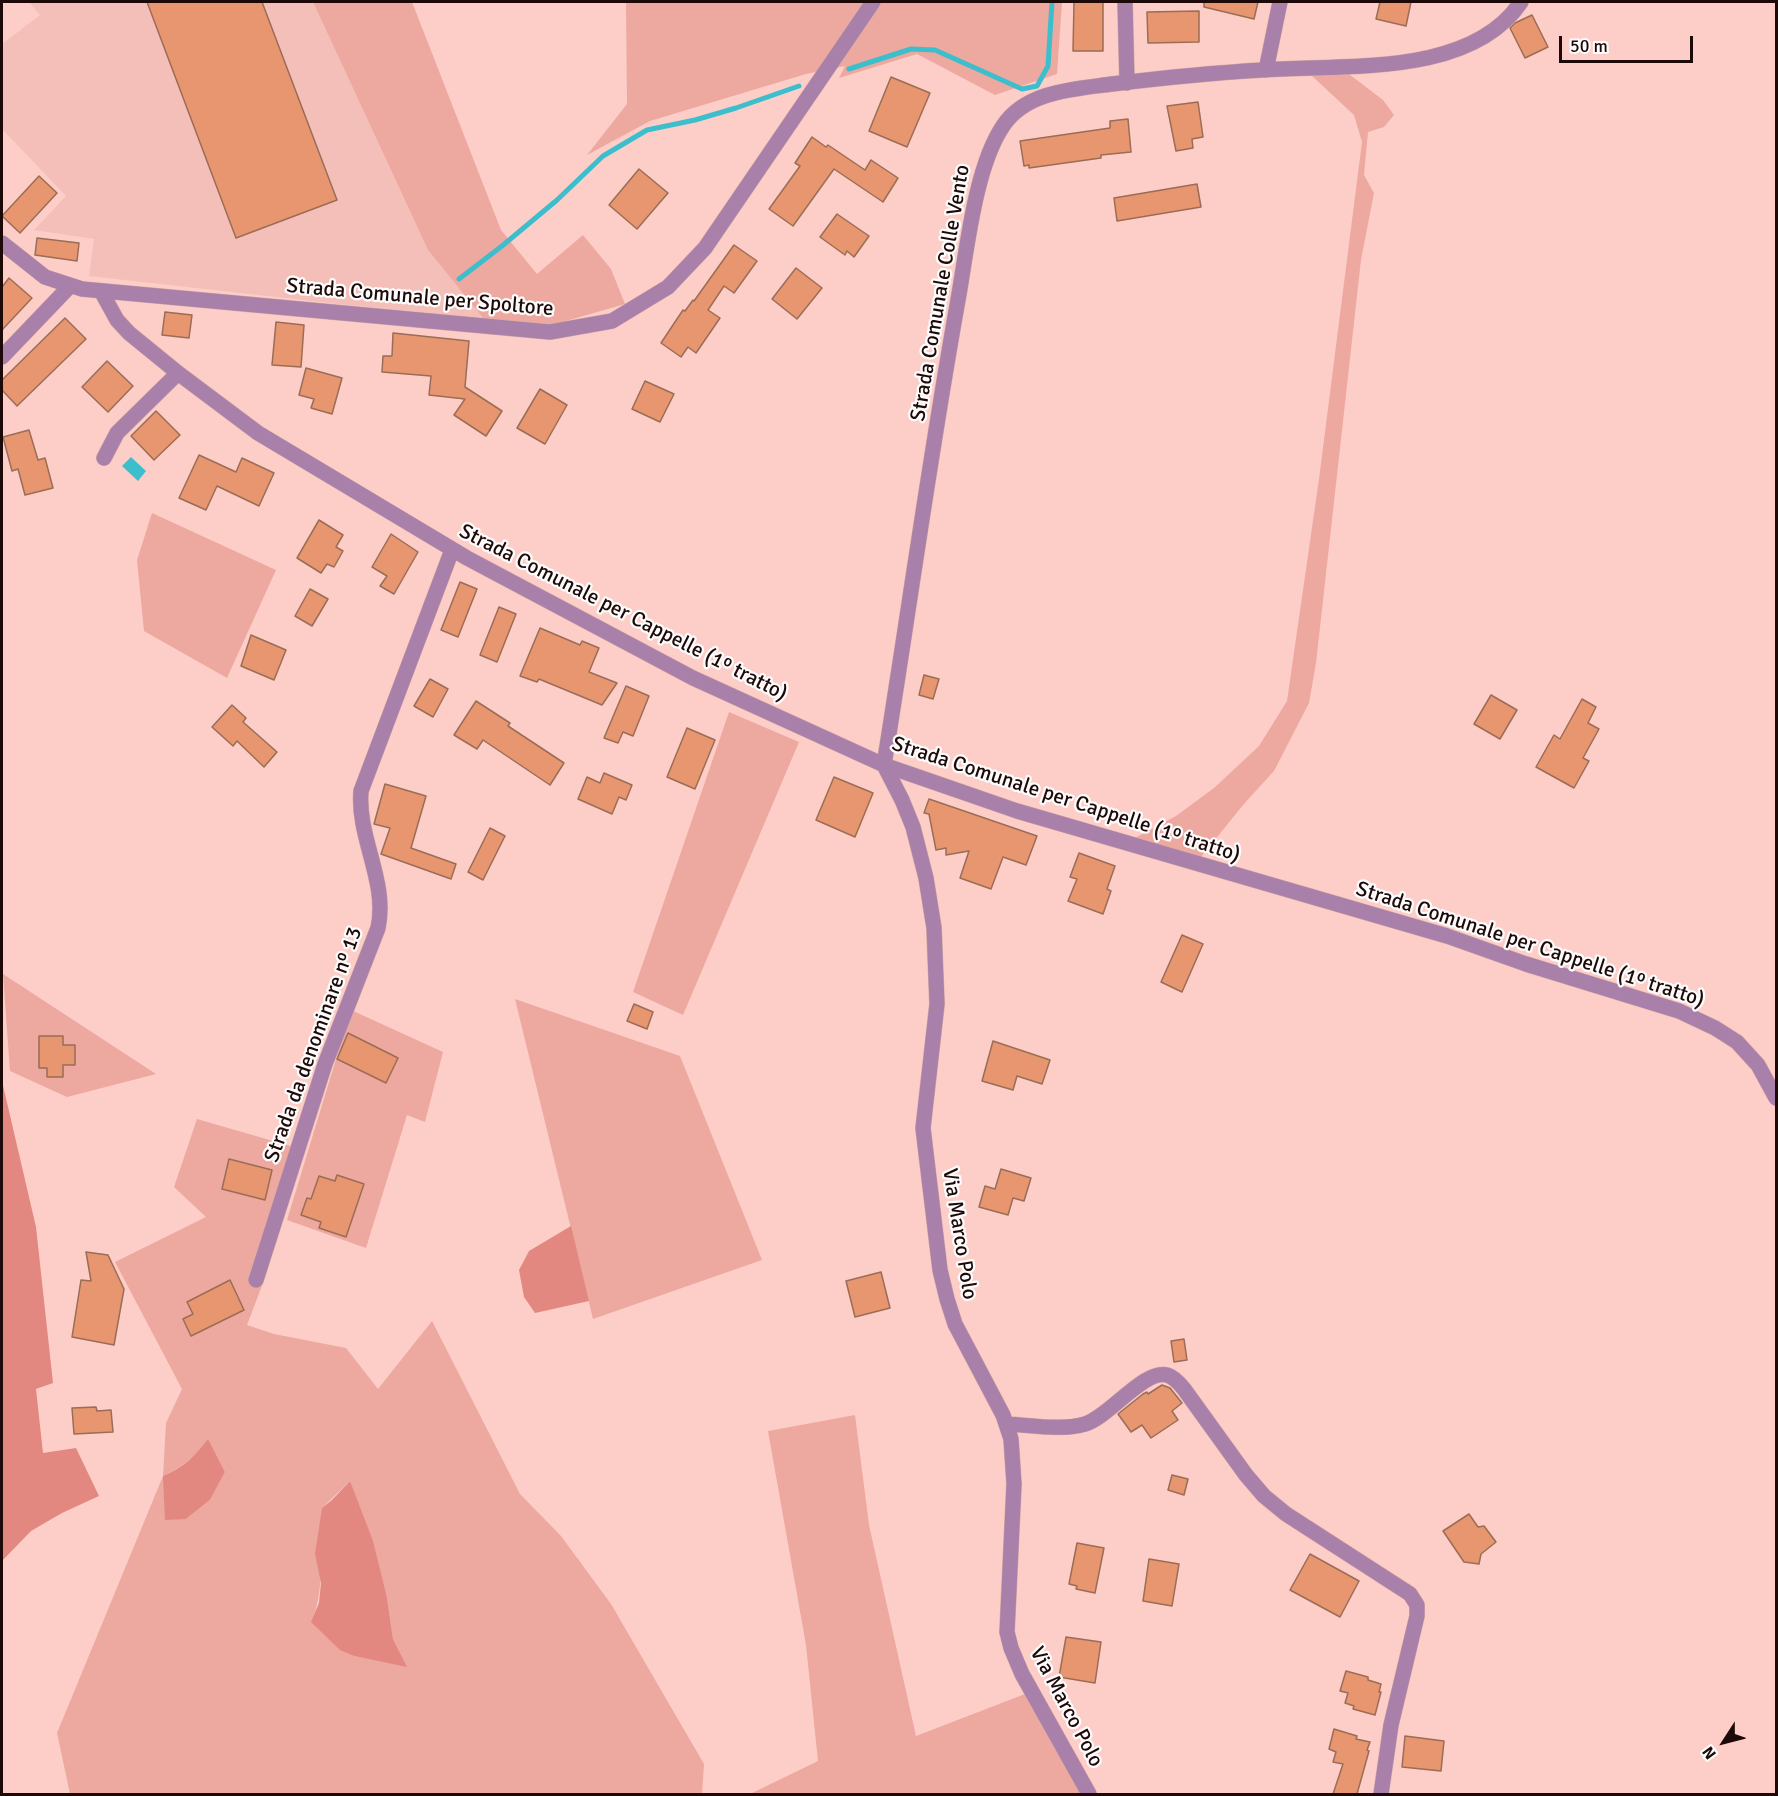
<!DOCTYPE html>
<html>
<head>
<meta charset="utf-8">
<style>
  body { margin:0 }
  #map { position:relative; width:1778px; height:1796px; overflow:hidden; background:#fdcec8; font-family:Signika,sans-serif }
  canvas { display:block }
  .frame { position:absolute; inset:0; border:3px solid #1d0a08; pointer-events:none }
  .north { position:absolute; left:1694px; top:1712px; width:60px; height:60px; -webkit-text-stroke:4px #fcfcfc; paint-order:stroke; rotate:234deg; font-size:16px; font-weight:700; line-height:24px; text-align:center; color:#1d0a08 }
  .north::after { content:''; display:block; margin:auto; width:21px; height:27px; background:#1d0a08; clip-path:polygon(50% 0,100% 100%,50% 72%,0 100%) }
  .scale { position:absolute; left:1559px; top:36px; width:134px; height:27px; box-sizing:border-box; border:3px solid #1d0a08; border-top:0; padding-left:8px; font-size:18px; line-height:21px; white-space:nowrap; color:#1d0a08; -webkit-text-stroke:4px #fcfcfc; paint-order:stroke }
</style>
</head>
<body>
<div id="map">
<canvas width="1778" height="1796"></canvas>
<div class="frame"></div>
<div class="north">N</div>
<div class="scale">50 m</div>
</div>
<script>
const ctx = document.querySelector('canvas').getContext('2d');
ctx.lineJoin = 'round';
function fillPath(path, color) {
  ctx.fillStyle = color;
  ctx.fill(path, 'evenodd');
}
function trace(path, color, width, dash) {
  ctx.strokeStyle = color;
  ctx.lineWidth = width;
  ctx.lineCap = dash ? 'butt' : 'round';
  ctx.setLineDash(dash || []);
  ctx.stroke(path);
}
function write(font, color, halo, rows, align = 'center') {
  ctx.font = font + ' Signika,sans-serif';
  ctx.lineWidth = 4.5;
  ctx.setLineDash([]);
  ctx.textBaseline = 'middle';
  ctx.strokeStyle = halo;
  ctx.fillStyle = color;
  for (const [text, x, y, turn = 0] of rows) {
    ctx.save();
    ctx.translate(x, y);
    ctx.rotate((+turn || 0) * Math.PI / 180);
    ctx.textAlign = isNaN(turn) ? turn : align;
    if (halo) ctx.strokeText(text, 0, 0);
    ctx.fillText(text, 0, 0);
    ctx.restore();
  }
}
const built = new Path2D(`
  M29,2H313L428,250L483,318L338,304L89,276L94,239L34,230L66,196L2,129V44L40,15Z`);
const green = new Path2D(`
  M313,2H412L501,230L537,274L583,235L611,269L625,304L552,325L483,318L428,250Z
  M626,2H1062L1057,74L995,95L917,54L839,78L845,66L806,74L650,121L587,155L627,104Z
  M1345,71L1383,100L1394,115L1384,127L1368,132L1364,175L1374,193L1361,260L1316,663L1309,703L1274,771L1243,805L1201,857L1133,839L1176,816L1214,788L1259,746L1287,701L1319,479L1362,142L1354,115L1312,76Z
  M152,513L276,570L227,678L144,631L137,560Z
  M729,712L799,742L683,1015L633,992Z
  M3,974L156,1074L67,1097L10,1071Z
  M515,999L680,1056L762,1260L593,1319Z
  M351,1010L443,1052L425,1122L407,1115L366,1248L287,1220Z
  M197,1119L294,1147L251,1280L263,1283L247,1325L274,1334L346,1348L378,1389L432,1321L520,1494L561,1536L611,1604L704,1764L702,1794H70L57,1733L163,1476L166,1423L182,1389L115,1262L206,1217L174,1187ZM208,1440L225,1472L210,1500L186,1519L163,1476C182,1468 195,1456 208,1440ZM350,1481L387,1598L393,1639L406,1666L354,1656L340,1649L312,1622C325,1586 321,1546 322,1508Z
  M855,1415L869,1525L916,1736L1025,1694L1082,1794H750L818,1761L806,1645L768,1431Z`);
const forest = new Path2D(`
  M2,1081L36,1227L53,1383L36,1389L43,1453L76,1448L99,1496L62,1513L31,1531L2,1561Z
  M571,1226L589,1301L535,1313L524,1297L519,1270L529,1251Z
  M208,1439L225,1472L210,1500L186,1519L165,1520L163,1476C183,1468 195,1456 208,1439Z
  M350,1481L373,1541L387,1598L393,1639L407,1667L354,1656L340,1650L311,1622L319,1603L321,1583L315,1554L322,1508L332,1500Z`);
const water = new Path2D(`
  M131,457L146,471L138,481L122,466Z`);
const stream = new Path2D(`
  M849,69L911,49L935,50L1022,89L1037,86L1048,66L1052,2
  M459,279L502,246L557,200L603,156L647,130L695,120L736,108L799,86`);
const building = new Path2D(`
  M147,2H262L337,200L236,238Z
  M1074,2H1103V51H1073Z
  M1204,2H1258L1254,19L1204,7Z
  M1380,2H1411L1406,26L1376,19Z
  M1199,11V42L1148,43L1147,12Z
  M1532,15L1548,47L1525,58L1510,28L1515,23Z
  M891,77L930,93L907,147L869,131Z
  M1198,102L1203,137L1192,139L1193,148L1176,151L1167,106Z
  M1128,119L1131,152L1101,155V158L1029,168V165L1024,166L1020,141L1110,128V121Z
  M812,137L826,147L828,145L865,170L871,160L898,178L883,202L834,169L793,226L769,209L800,166L795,163Z
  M639,169L668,193L637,229L609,205Z
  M39,176L57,193L20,233L2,216Z
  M1197,184L1201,207L1117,221L1114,198Z
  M837,214L869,236L854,257L847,251L845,255L820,237Z
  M37,238L79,243L77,261L35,255Z
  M734,245L757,261L734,293L724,286L708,310L720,318L696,353L688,347L681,357L661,343L683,310L685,311L693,300L694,301Z
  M796,268L822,288L797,319L772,299Z
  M9,278L32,298L2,330V287Z
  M165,312L192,315L189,338L162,335Z
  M65,318L86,339L17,406L2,390V380Z
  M276,322L304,325L301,367L272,365Z
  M393,333L469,341L465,387L502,411L486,436L454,415L465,399L429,395L431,376L382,372L383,356H392Z
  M107,361L133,386L108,412L82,387Z
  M306,368L342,378L332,414L311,408L314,399L299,395Z
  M645,381L674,394L660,422L632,409Z
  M540,389L567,405L545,444L517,428Z
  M156,411L180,435L154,460L131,436Z
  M29,430L38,460L45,458L53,488L25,495L18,469L12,471L3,437Z
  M199,455L236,472L242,458L274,473L259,506L217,486L206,510L179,498Z
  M319,520L343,535L336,547L343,551L334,567L327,564L321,573L297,558Z
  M391,534L418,552L394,594L380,586L387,576L372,567Z
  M460,582L477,589L458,637L441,630Z
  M310,589L328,599L312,626L295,616Z
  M499,607L516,614L497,662L480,655Z
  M540,628L580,645L582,641L599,648L589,672L617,683L602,705L539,679L537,682L520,676Z
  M251,635L286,650L274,680L241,666Z
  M924,675L939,679L933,699L919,695Z
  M430,679L448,689L433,717L414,706Z
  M626,686L649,696L633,736L623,732L618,743L604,738Z
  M1491,695L1517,710L1500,739L1474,724Z
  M1582,699L1596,707L1588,723L1599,729L1583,758L1589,761L1574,788L1536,767L1554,735L1560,739Z
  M476,701L510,723L508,726L564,763L550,785L483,740L477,749L454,735Z
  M232,705L246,718L243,722L277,752L264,767L237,741L233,746L212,727Z
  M687,728L715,740L695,789L667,777Z
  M604,773L632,785L626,800L619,797L612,814L578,799L587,777L600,783Z
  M834,777L873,793L855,837L816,820Z
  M385,784L426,796L411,848L456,864L451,879L381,854L390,828L374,824Z
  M929,799L1037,836L1026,865L1003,857L991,889L960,878L969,851L946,855V848L936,850L929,814L924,813Z
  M490,828L505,836L483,880L468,872Z
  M1079,853L1115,866L1107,889L1111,891L1103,914L1068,901L1077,879L1070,877Z
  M1182,935L1203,944L1182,992L1161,982Z
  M634,1004L653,1012L647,1029L627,1021Z
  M348,1033L398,1058L386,1083L337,1059Z
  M39,1036H63V1045H75V1065H63V1077H47V1068H39Z
  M993,1041L1050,1060L1042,1084L1017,1076L1013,1090L982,1081Z
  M229,1159L272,1170L265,1200L222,1189Z
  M1001,1169L1031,1178L1024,1201L1013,1198L1008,1215L979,1207L985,1186L995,1189Z
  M337,1175L364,1184L346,1237L319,1228L321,1222L301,1215L307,1198L311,1199L319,1176L335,1181Z
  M86,1252L108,1255L124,1289L114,1345L72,1337L81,1280L91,1281Z
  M881,1272L890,1308L855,1317L846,1281Z
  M230,1280L244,1310L191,1336L183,1319L193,1314L187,1302Z
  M1184,1339L1187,1360L1174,1362L1171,1341Z
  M1162,1385L1170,1388L1182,1403L1172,1411L1178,1420L1151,1438L1142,1425L1131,1432L1118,1414L1143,1394L1147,1392L1148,1394Z
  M96,1407L97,1411L111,1410L113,1432L74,1434L72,1408Z
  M1172,1475L1188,1479L1184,1495L1168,1490Z
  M1469,1514L1478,1527L1484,1526L1496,1542L1481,1554L1479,1564L1464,1562L1443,1531Z
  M1077,1543L1104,1548L1095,1593L1076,1589L1077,1586L1069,1584Z
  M1310,1554L1359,1581L1340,1617L1290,1590Z
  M1149,1559L1179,1564L1172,1606L1143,1601Z
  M1066,1637L1101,1642L1095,1683L1059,1677Z
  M1346,1671L1368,1677V1680L1381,1684L1379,1692H1381L1375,1715L1353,1709L1354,1706L1345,1703L1348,1693L1340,1691Z
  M1334,1729L1357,1736L1356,1739L1370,1742L1367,1750L1369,1751L1357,1794H1333L1343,1764L1333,1762L1336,1752L1329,1749Z
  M1405,1736L1444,1741L1441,1771L1402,1767Z`);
const minor = new Path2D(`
  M1125,2L1127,83
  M1266,70L1280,2
  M2,243L45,277L82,289L550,332L612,321L668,287L705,248L873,2
  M101,291L117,320L129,333L178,373L258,433L467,558L693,678L884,765L1017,811L1447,936L1526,964L1679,1011L1715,1028L1737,1042L1758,1065L1776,1098
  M2,357L69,287
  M104,458L117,433L178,373
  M256,1280L325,1064L378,928C388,881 357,838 361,791L452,550
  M1007,1424C1029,1425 1063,1431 1085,1424C1109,1417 1144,1369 1167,1375C1174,1377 1180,1384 1184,1389L1246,1475L1264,1496L1286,1514L1410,1594L1417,1605V1616L1391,1725L1381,1794
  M1089,1794L1022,1674L1011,1648L1007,1632L1014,1484L1011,1439L1003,1415L955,1324L947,1299L940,1270L923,1128L937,1004L934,928L926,878L913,827L902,800L884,765C909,610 930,455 958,300C967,250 975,167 1003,126C1026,91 1075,89 1112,84C1162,78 1212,73 1262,70C1342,64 1470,78 1521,2`);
const streetNames = [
  ["Strada Comunale Colle Vento",941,293,-80],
  ["Strada Comunale per Spoltore",420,298,5],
  ["Strada Comunale per Cappelle (1º tratto)",623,613,27],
  ["Strada Comunale per Cappelle (1º tratto)",1066,800,18],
  ["Strada Comunale per Cappelle (1º tratto)",1530,945,18],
  ["Strada da denominare nº 13",314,1045,-70],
  ["Via Marco Polo",959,1234,81],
  ["Via Marco Polo",1066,1707,62]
];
fillPath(built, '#f5bfb9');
fillPath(green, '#eda8a0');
fillPath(forest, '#e28880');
fillPath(water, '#3dbecc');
trace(stream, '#3dbecc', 5);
fillPath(building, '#e79670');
trace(building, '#9b6c56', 1.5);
trace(minor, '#d5aba5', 16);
trace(minor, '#a980aa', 15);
write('21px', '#1d0a08', '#fcfcfc', streetNames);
</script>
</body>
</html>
